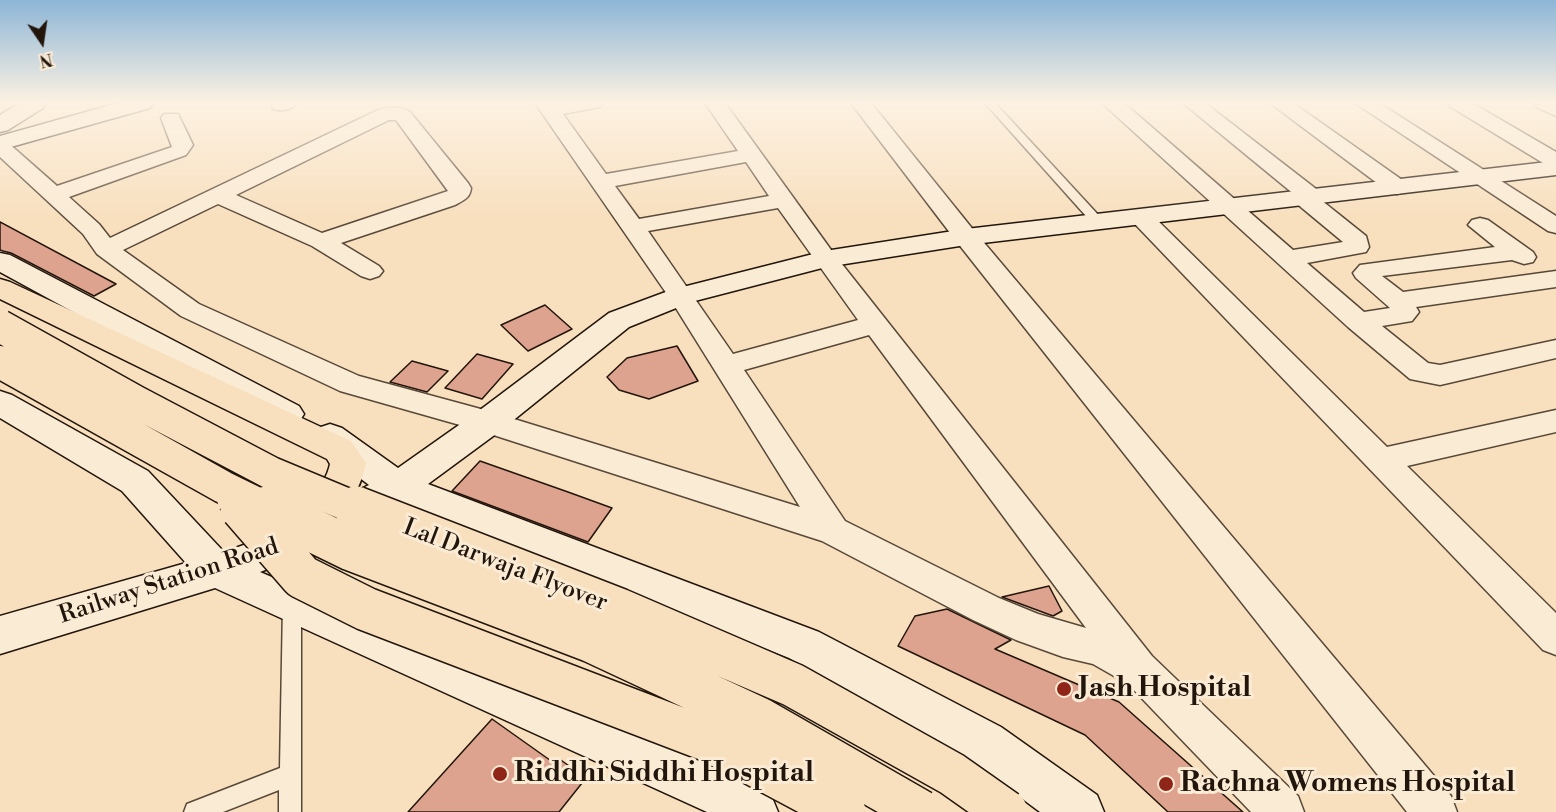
<!DOCTYPE html>
<html>
<head>
<meta charset="utf-8">
<style>
  body { margin:0 }
  #map { position:relative; width:1556px; height:812px; overflow:hidden; background:#f8e0bf; font-family:"Libre Bodoni",serif }
  canvas { display:block }
  .north { position:absolute; left:12px; top:12px; width:60px; height:60px; -webkit-text-stroke:4px #faebd5; paint-order:stroke; rotate:167deg; font-size:16px; font-weight:700; line-height:24px; text-align:center; color:#22150b }
  .north::after { content:''; display:block; margin:auto; width:21px; height:27px; background:#22150b; clip-path:polygon(50% 0,100% 100%,50% 72%,0 100%) }
</style>
</head>
<body>
<div id="map">
<canvas width="1556" height="812"></canvas>
<div class="north">N</div>
</div>
<script>
const ctx = document.querySelector('canvas').getContext('2d');
ctx.lineJoin = 'round';
function fillPath(path, color) {
  ctx.fillStyle = color;
  ctx.fill(path, 'evenodd');
}
function trace(path, color, width, dash) {
  ctx.strokeStyle = color;
  ctx.lineWidth = width;
  ctx.lineCap = dash ? 'butt' : 'round';
  ctx.setLineDash(dash || []);
  ctx.stroke(path);
}
function write(font, color, halo, rows, align = 'center') {
  ctx.font = font + ' "Libre Bodoni",serif';
  ctx.lineWidth = 6;
  ctx.setLineDash([]);
  ctx.textBaseline = 'middle';
  ctx.strokeStyle = halo;
  ctx.fillStyle = color;
  for (const [text, x, y, turn = 0] of rows) {
    ctx.save();
    ctx.translate(x, y);
    ctx.rotate((+turn || 0) * Math.PI / 180);
    ctx.textAlign = isNaN(turn) ? turn : align;
    if (halo) ctx.strokeText(text, 0, 0);
    ctx.fillText(text, 0, 0);
    ctx.restore();
  }
}
const building = new Path2D(`
  M0,222L116,284L94,296L11,253L3,251L0,250Z
  M545,305L572,329L528,351L501,325Z
  M677,346L698,381L649,399L619,390L607,377L627,358Z
  M477,354L513,364L482,399L445,388Z
  M412,361L448,371L427,392L390,382Z
  M480,461L568,492L612,508L588,542L452,491Z
  M1049,586L1062,611L1053,616L1002,597Z
  M947,609L1011,640L995,649L1119,702L1243,812H1168L1085,735L898,646L915,616Z
  M492,719L554,763L558,758L586,778L559,812H408Z`);
const lane = new Path2D(`
  M985,103H995L1102,219V225H1094Z
  M292,596L299,598L301,604V812H279V790L223,812H184L187,804L280,768L283,604L285,598Z`);
const street = new Path2D(`
  M272,103H296C291,111 281,111 273,109Z
  M535,103H603L600,107L563,114L606,174L738,151L705,103H725L834,254L1152,656L1298,796L1304,812H1251L1128,684L1093,664L1063,657L1016,640L973,620L822,541L481,431L340,391L181,316L97,254L83,234L0,157V140L7,142L57,186L172,147L161,118L164,114H178L193,145L186,155L69,197L99,224L110,238L378,110C389,107 400,106 410,112L468,183L471,188C470,198 464,200 455,205L341,243L379,266L383,271L379,276L370,279L361,276L312,246L218,204L123,250L199,304L359,376L488,411L800,507L669,297ZM389,120H396L448,191L322,233L236,195ZM746,162L769,196L639,219L615,186ZM778,208L858,320L733,354L648,231ZM869,335L1086,628L1038,614L999,598L845,521L744,370Z
  M851,103H871L975,232L1451,796L1457,812H1407L957,242Z
  M1102,103H1124L1293,250L1343,242L1296,203L1293,198L1295,195L1183,103H1205L1320,192L1323,197L1321,200L1366,236L1369,247L1366,252L1307,263L1364,312L1390,308L1356,278L1353,273L1360,265L1495,247L1468,225L1472,220L1480,218L1488,220L1533,252L1536,257L1533,262L1524,264L1512,260L1382,276L1403,292L1556,271V287L1416,307L1419,312L1412,321L1382,326L1428,363L1440,365L1556,340V358L1440,385L1410,379L1348,327Z
  M1270,103H1293L1405,182L1408,187L1405,192L1397,194L1389,192Z
  M1355,103H1379L1556,216V233L1548,231Z
  M1448,103H1472L1556,152V167L1548,166L1451,107Z
  M1533,103H1556V116L1536,107Z
  M1141,210L1149,212L1387,447L1556,410V432L1407,466L1556,613V655L1543,650L1133,222L1129,217L1133,212Z`);
const secondary = new Path2D(`
  M20,103H46L43,108L8,130L0,132V115Z
  M118,103H153L150,108L0,150V136Z
  M1556,161V175L966,245L826,267L691,302L629,327L500,431L428,484L819,632L1001,727L1097,795L1104,812H1040L969,759L789,658L399,503L340,530L327,525L321,515L327,505L369,485L318,446L313,437L318,428L330,424L342,428L398,468L476,413L609,313L671,290L825,251L966,229Z
  M0,253L10,255L299,406L304,414L299,422L287,426L275,422L0,272Z
  M0,391L12,395L148,471L224,552L269,536L298,522L311,527L317,538C306,559 281,564 260,572L624,728L727,770L771,795L778,812H707L215,588L0,654V616L186,563L122,491L0,418Z`);
const highway = new Path2D(`
  M0,279L10,282L351,441L366,463C362,484 340,534 315,535C311,535 305,532 301,531L295,520C306,499 325,488 330,464L327,459L0,299Z`);
const highwayBridgeFar1 = new Path2D(`
  M0,326L138,403L271,473L360,510
  M0,362L223,487L270,510
  M233,498L243,510`);
const highwayBridge = new Path2D(`
  M242,508L302,577L366,609L711,741L844,812
  M267,508L351,549L592,641L759,719L921,812
  M356,508L619,610L793,685L952,774L1006,812`);
const markers = [
  [1064,689,8,"#8f2418"],
  [500,774,8,"#8f2418"],
  [1166,784,8,"#8f2418"]
];
const streetNames = [
  ["Lal Darwaja Flyover",505,566,21],
  ["Railway Station Road",169,582,-18]
];
const nearPoinames = [
  ["Jash Hospital",1078,689],
  ["Riddhi Siddhi Hospital",514,774],
  ["Rachna Womens Hospital",1180,784]
];
fillPath(building, '#dda38f');
trace(building, '#22150b', 1.5);
trace(lane, '#584838', 3);
trace(street, '#584838', 3);
trace(secondary, '#22150b', 3);
trace(highway, '#22150b', 3);
fillPath(lane, '#faebd5');
fillPath(street, '#faebd5');
fillPath(secondary, '#faebd5');
fillPath(highway, '#f8e0bf');
trace(highwayBridgeFar1, '#22150b', 35, []);
trace(highwayBridge, '#22150b', 46, []);
trace(highwayBridgeFar1, '#f8e0bf', 32);
trace(highwayBridge, '#f8e0bf', 43);
const sky = ctx.createLinearGradient(0, 0, 0, 217);
sky.addColorStop(0, '#8db6d7');
sky.addColorStop(0.47, '#fcf1e2');
sky.addColorStop(1, '#fcf1e200');
ctx.fillStyle = sky;
ctx.fillRect(0, 0, 1556, 217);
for (const [x, y, r, color] of markers) {
  const dot = new Path2D();
  dot.arc(x, y, r, 0, 2 * Math.PI);
  ctx.fillStyle = color;
  ctx.fill(dot);
  trace(dot, '#faebd5', 2);
}
write('24px', '#22150b', '#faebd5', streetNames);
write('bold 28px', '#22150b', '#faebd5', nearPoinames, 'left');
</script>
</body>
</html>
